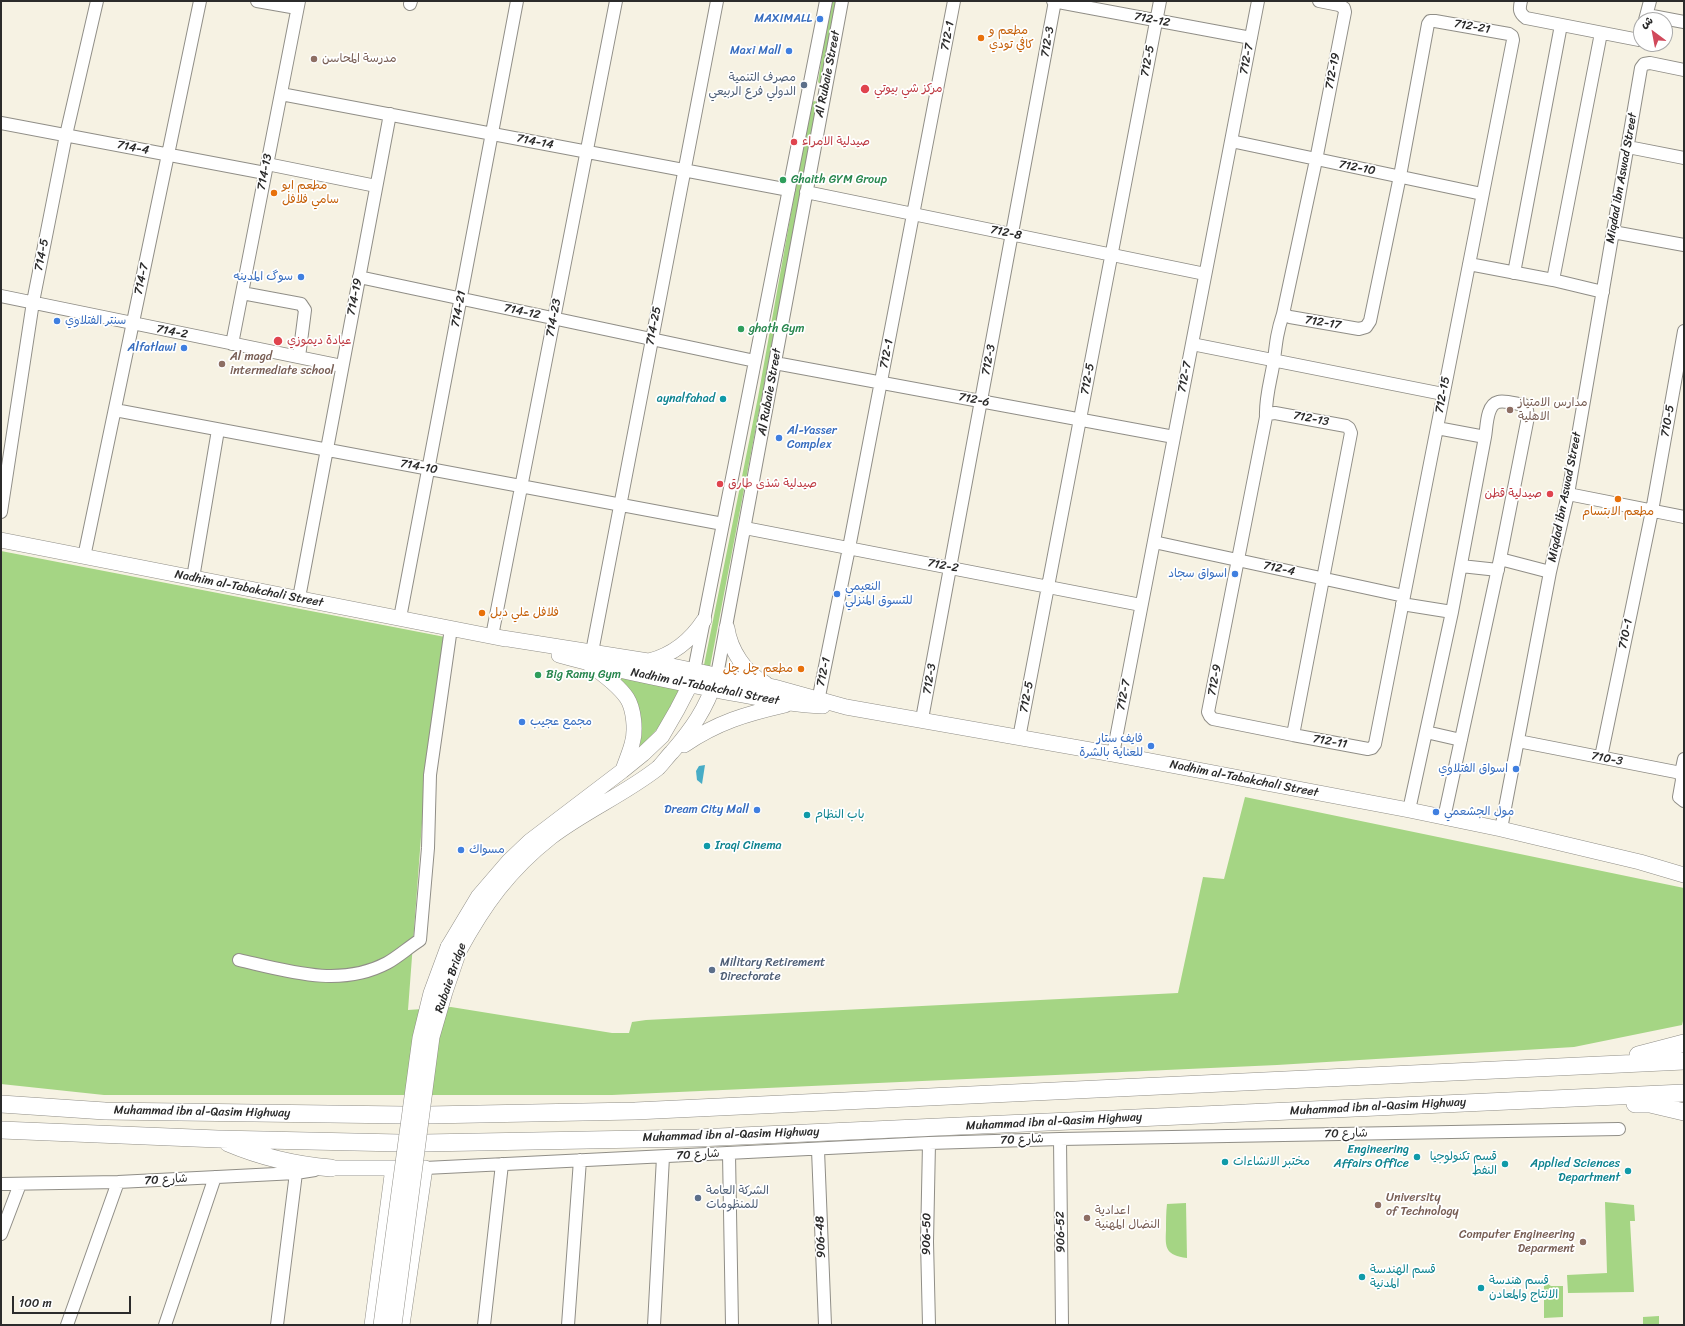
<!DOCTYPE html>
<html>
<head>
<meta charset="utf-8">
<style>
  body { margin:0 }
  #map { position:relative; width:1685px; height:1326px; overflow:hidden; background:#f6f2e3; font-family:Sriracha,"Playpen Sans Arabic",sans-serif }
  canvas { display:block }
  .frame { position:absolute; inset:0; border:2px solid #2b2b2b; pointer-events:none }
  .north { position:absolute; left:1633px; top:12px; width:40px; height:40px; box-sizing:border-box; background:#fff; border:1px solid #aaa; border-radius:50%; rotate:328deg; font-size:11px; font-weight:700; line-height:16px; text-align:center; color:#2b2b2b }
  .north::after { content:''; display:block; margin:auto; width:14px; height:18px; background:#d1495b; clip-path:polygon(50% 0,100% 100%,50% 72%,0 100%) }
  .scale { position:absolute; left:12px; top:1296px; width:119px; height:18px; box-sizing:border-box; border:2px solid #2b2b2b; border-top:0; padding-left:5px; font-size:12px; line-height:14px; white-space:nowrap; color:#2b2b2b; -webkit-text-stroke:3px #fff; paint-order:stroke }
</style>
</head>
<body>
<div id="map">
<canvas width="1685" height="1326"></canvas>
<div class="frame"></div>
<div class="north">ش</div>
<div class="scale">100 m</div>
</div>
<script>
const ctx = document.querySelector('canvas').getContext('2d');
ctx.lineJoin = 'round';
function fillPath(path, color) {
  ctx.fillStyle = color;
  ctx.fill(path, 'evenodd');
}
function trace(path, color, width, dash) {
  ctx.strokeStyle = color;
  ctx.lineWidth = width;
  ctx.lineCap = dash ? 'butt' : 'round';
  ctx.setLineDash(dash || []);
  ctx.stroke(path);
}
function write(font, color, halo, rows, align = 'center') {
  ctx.font = font + ' Sriracha,"Playpen Sans Arabic",sans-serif';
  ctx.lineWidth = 3.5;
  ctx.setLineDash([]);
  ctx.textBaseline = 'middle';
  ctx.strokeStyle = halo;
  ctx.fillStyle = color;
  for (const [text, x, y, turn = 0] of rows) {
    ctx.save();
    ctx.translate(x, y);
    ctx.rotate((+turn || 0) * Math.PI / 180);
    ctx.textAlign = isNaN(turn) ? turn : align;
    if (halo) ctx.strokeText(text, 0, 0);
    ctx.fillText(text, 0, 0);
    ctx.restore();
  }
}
const green = new Path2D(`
  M830,1H838L820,84L818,82Z
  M815,101L818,103L710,667L704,665L758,397L811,102Z
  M1,551L445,637L426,770L408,1010L451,1007L612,1033H629L632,1022L646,1020L1178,993L1203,877L1224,879L1245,797L1684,888V1017L1682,1025L1574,1047L1277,1065L612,1095H104L1,1084Z
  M618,677L681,688L659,727L639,749L642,733L641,719Z
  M1605,1202L1634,1205L1635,1221H1630L1634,1292L1568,1293L1567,1275L1607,1273Z
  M1186,1203L1187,1258C1166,1255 1165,1249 1166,1230C1166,1221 1166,1212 1167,1204Z
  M1544,1281L1551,1286H1563V1317L1544,1318Z
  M1659,1316V1325H1643V1317Z`);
const water = new Path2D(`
  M705,765L702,784L697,780L696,771L699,766Z`);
const minor = new Path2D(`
  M257,1L297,8
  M1053,1L1251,38
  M1521,1C1519,9 1519,13 1526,18L1639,40L1641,39
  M410,4L411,1
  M1647,15L1684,22
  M1645,20L1650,1
  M281,94L789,190
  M1,123L265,173
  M1231,141L1482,194
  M1628,147L1684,158
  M267,164L376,186
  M806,192L1205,274
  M1613,232L1684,245
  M1469,264L1553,280L1603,292
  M1514,273L1561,25
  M359,277L755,361
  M1553,280L1601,33
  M242,293L301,304L305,310L299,357
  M1,296L342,366
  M232,344L299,1
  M1192,344L1443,394
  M775,363L1174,437
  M115,410L723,524
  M1266,417C1265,397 1271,380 1274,360C1276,343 1277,332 1283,314
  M1568,494L1684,517
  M1,512L33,302L66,135L97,1
  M745,528L1141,605
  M1154,542L1404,596
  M84,557L200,1
  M1500,559L1550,572
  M1461,566L1498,570
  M193,578L218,430
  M299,598L390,114
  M1402,604L1452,612
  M400,618L517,1
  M492,636L616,1
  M592,652L717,1
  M694,671L826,1
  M717,675L842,1
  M817,706L849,548L954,1
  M922,719L1055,1
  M1426,732L1461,740
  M1293,735L1213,719L1210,716L1208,712L1266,417L1268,414L1275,413L1346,426L1349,428L1351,433L1293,735L1368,749L1372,748L1375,744L1513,40L1512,36L1509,34L1435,21H1430L1428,24L1400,176L1370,321L1366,327L1359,329L1290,317L1283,314L1316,160L1345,12L1344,8L1339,5L1319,1
  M1019,738L1160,1
  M1518,741L1681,773L1684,759
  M1113,754L1258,1
  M1601,757L1652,511L1684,331
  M1681,773L1682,780L1679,797L1684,801
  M1409,810L1452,612L1485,437L1437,428
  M1444,818L1500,559L1528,417L1527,410L1524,405C1516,404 1505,400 1498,402C1486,405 1487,427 1485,437
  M1501,829L1550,572L1568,494L1641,68L1644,64L1650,63L1684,70
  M239,960C287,971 340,988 387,963C398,957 409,947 420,940L428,848L430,775L451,628
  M1060,1139L1062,1325
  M818,1150L825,1325
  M729,1154L732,1325
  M425,1168L929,1143L1060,1139L1619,1129
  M1,1184L118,1182L296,1173L315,1170
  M1,1234L20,1184
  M67,1325L118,1182
  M165,1325L215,1177
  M277,1325L296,1173
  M484,1325L502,1164
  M568,1325L580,1160
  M654,1325L663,1157
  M929,1325L927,1242L929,1143`);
const major = new Path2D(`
  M1,540L505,639
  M727,628C730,649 745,674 765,683
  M496,637L648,661L774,687L846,707L1113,754L1409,810L1501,829L1640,862L1684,875
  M559,655C612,670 667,680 721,691C755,697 789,705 823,706
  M649,661C672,655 691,640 704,620
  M590,665C603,674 618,685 627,698C634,709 636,731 632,744C630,752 626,761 623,770
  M684,745C718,722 746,714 785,705
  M448,947L478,897L509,861L530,841L622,771L643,754L662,736L677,710L690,685L693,676
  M459,951C484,905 509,870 551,837C585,811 625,794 658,768C663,763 667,757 672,752C691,730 707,708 715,680
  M331,1168H399
  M372,1325L393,1168
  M402,1325L425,1168H419`);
const highway = new Path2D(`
  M1638,1055L1684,1043
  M1,1104L105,1111L404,1115
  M1635,1104H1650L1684,1112
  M428,1115L635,1111L1684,1061
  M1,1130L218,1139L400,1143
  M228,1143C261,1157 295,1165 331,1168
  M424,1143L697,1138L1684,1093`);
const majorBridge = new Path2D(`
  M381,1325L420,1038L431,993L448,947
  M394,1325L432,1037L445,992L459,951`);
const markers = [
  [820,19,4,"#3f7fe0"],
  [981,38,4,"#e8710a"],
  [789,51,4,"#3f7fe0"],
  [314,59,4,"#8d6e63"],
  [804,85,4,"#5c6f8a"],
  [865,89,5,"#e0444e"],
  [794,142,4,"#e0444e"],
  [783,180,4,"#2e9e5b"],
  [274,193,4,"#e8710a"],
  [301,277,4,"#3f7fe0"],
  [57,321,4,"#3f7fe0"],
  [741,329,4,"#2e9e5b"],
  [278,341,5,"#e0444e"],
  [184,348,4,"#3f7fe0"],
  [222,364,4,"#8d6e63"],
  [723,399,4,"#0f9aa8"],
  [1510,410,4,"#8d6e63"],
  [779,438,4,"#3f7fe0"],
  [720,484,4,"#e0444e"],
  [1550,494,4,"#e0444e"],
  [1618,499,4,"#e8710a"],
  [1235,574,4,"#3f7fe0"],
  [837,594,4,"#3f7fe0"],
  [482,613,4,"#e8710a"],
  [801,669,4,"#e8710a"],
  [538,675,4,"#2e9e5b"],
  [522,722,4,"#3f7fe0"],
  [1151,746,4,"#3f7fe0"],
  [1516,769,4,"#3f7fe0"],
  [757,810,4,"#3f7fe0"],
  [1436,812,4,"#3f7fe0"],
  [807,815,4,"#0f9aa8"],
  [707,846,4,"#0f9aa8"],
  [461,850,4,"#3f7fe0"],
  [712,970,4,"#5c6f8a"],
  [1417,1157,4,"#0f9aa8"],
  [1225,1162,4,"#0f9aa8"],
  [1505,1164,4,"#0f9aa8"],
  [1628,1171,4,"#0f9aa8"],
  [698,1198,4,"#5c6f8a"],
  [1378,1205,4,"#8d6e63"],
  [1087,1218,4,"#8d6e63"],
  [1583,1242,4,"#8d6e63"],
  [1362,1277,4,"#0f9aa8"],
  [1481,1288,4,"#0f9aa8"]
];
const shopNames = [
  ["MAXIMALL",812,19],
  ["Maxi Mall",781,51],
  ["سوگ المدينه",293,277],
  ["سنتر الفتلاوي",65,321,"left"],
  ["Alfatlawi",176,348],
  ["Al-Yasser",787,431,"left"],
  ["Complex",787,445,"left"],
  ["اسواق سجاد",1227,574],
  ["النعيمي",845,587,"left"],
  ["للتسوق المنزلي",845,601,"left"],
  ["مجمع عجيب",530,722,"left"],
  ["فايف ستار",1143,739],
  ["للعناية بالشرة",1143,753],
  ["اسواق الفتلاوي",1508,769],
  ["Dream City Mall",749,810],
  ["مول الجشعمي",1444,812,"left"],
  ["مسواك",469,850,"left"]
];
const streetNames = [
  ["712-12",1152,20,11],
  ["712-21",1472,27,10],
  ["712-1",948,36,-79],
  ["712-3",1048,42,-80],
  ["712-7",1247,59,-79],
  ["712-5",1148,61,-79],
  ["712-19",1333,71,-79],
  ["Al Rubaie Street",828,74,-79],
  ["714-14",535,142,11],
  ["714-4",133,148,11],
  ["712-10",1357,168,11],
  ["714-13",265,172,-79],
  ["Miqdad ibn Aswad Street",1622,178,-80],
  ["712-8",1006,233,12],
  ["714-5",42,255,-79],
  ["714-7",142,279,-78],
  ["714-19",355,297,-79],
  ["714-21",459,309,-79],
  ["714-12",522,312,12],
  ["714-23",554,318,-79],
  ["712-17",1323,323,9],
  ["714-25",654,326,-79],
  ["714-2",172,332,11],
  ["712-1",887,354,-79],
  ["712-3",989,360,-79],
  ["712-7",1185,377,-79],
  ["712-5",1088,379,-79],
  ["Al Rubaie Street",770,392,-80],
  ["712-15",1443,395,-79],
  ["712-6",974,400,11],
  ["712-13",1311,419,11],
  ["710-5",1668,421,-80],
  ["714-10",419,467,10],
  ["Miqdad ibn Aswad Street",1565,497,-79],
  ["712-2",943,566,11],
  ["712-4",1279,569,12],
  ["Nadhim al-Tabakchali Street",249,589,11],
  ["710-1",1626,634,-78],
  ["712-1",824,672,-78],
  ["712-3",930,679,-80],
  ["712-9",1215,680,-79],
  ["Nadhim al-Tabakchali Street",705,687,11],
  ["712-7",1124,695,-79],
  ["712-5",1027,697,-79],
  ["712-11",1330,742,10],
  ["710-3",1607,759,11],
  ["Nadhim al-Tabakchali Street",1244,779,11],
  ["Rubaie Bridge",451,978,-71],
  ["Muhammad ibn al-Qasim Highway",1378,1107,-3],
  ["Muhammad ibn al-Qasim Highway",202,1112,1],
  ["Muhammad ibn al-Qasim Highway",1054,1122,-3],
  ["شارع 70",1346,1134,-1],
  ["Muhammad ibn al-Qasim Highway",731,1135,-2],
  ["شارع 70",1022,1140,-2],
  ["شارع 70",698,1155,-3],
  ["شارع 70",166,1180,-3],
  ["906-52",1061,1232,-91],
  ["906-50",927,1234,-89],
  ["906-48",821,1237,-92]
];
const foodNames = [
  ["مطعم و",989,31],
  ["كافي تودي",989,45],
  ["مطعم ابو",282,186],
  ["سامي فلافل",282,200],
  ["مطعم الابتسام",1618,512,"center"],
  ["فلافل علي دبل",490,613],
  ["مطعم چل چل",793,669,"right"]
];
const educationNames = [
  ["مدرسة المحاسن",322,59],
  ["Al magd",230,357],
  ["intermediate school",230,371],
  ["مدارس الامتياز",1518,403],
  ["الاهلية",1518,417],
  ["University",1386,1198],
  ["of Technology",1386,1212],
  ["اعدادية",1095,1211],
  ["النضال المهنية",1095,1225],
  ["Computer Engineering",1575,1235,"right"],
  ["Deparment",1575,1249,"right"]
];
const serviceNames = [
  ["مصرف التنمية",796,78,"right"],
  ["الدولي فرع الربيعي",796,92,"right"],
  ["Military Retirement",720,963],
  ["Directorate",720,977],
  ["الشركة العامة",706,1191],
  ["للمنظومات",706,1205]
];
const healthNames = [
  ["مركز شي بيوتي",874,89],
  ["صيدلية الامراء",802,142],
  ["عيادة ديموزي",287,341],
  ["صيدلية شذى طارق",728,484],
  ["صيدلية قطن",1542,494,"right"]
];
const leisureNames = [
  ["Ghaith GYM Group",791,180],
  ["ghath Gym",749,329],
  ["Big Ramy Gym",546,675]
];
const cultureNames = [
  ["aynalfahad",715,399,"right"],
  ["باب النظام",815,815],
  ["Iraqi Cinema",715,846],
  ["Engineering",1409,1150,"right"],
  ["Affairs Office",1409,1164,"right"],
  ["قسم تكنولوجيا",1497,1157,"right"],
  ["النفط",1497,1171,"right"],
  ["مختبر الانشاءات",1233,1162],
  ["Applied Sciences",1620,1164,"right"],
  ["Department",1620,1178,"right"],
  ["قسم الهندسة",1370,1270],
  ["المدنية",1370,1284],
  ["قسم هندسة",1489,1281],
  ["الانتاج والمعادن",1489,1295]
];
fillPath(green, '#a5d584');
fillPath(water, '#47acc6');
trace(minor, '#908e87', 14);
trace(major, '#908e87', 16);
trace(highway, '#908e87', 18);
trace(minor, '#fff', 12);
trace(major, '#fff', 15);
trace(highway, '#fff', 17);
trace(majorBridge, '#908e87', 16, []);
trace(majorBridge, '#fff', 15);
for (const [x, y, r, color] of markers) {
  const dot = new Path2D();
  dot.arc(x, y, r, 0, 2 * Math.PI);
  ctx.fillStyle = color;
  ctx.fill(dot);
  trace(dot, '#fff', 1.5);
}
write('12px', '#366cbe', '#fff', shopNames, 'right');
write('12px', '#2b2b2b', '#fff', streetNames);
write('12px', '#c56008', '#fff', foodNames, 'left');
write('12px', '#785e54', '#fff', educationNames, 'left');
write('12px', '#4e5e75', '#fff', serviceNames, 'left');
write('12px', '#be3a42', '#fff', healthNames, 'left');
write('12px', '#27864d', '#fff', leisureNames, 'left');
write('12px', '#0d838f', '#fff', cultureNames, 'left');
</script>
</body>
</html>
